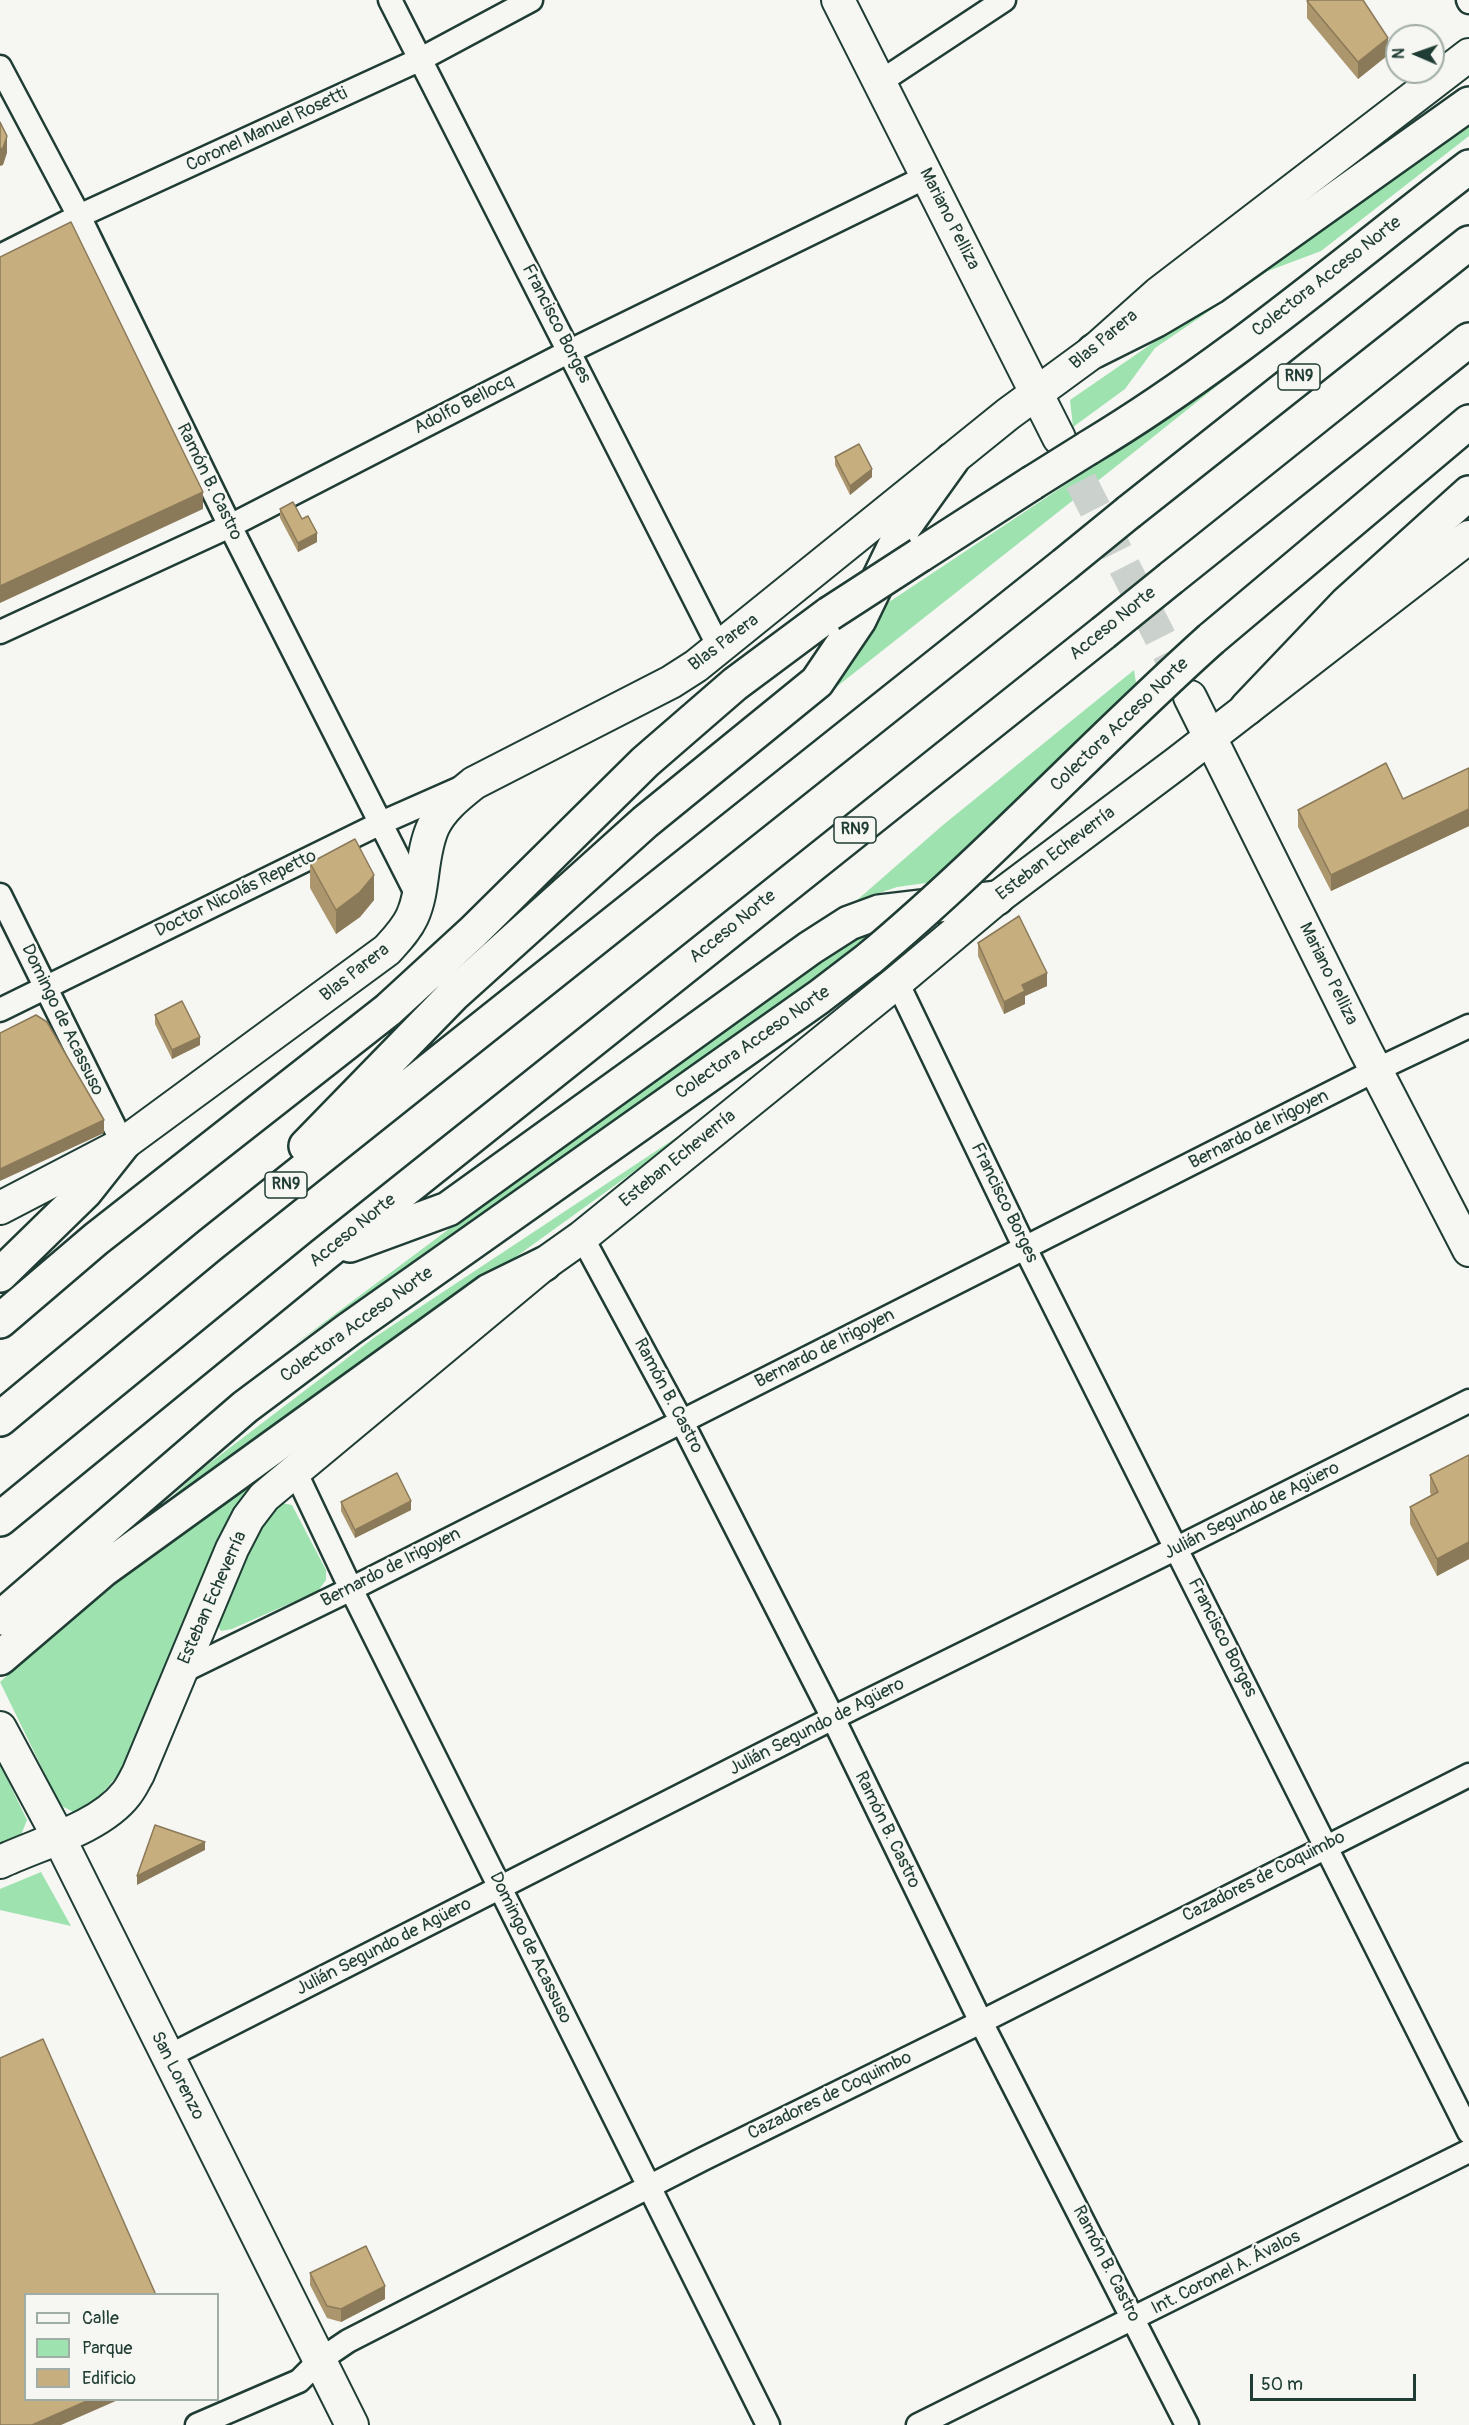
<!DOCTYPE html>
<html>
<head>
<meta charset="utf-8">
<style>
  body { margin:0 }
  #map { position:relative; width:1469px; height:2425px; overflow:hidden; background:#f6f6f2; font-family:Pangolin,sans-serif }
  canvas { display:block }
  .legend { position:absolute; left:24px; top:2293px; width:195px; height:108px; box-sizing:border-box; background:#f6f6f2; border:2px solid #a0aca6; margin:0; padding:8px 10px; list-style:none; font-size:18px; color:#1f3d34 }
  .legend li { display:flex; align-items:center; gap:12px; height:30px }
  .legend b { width:30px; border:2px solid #a0aca6 }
  .north { position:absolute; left:1385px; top:24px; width:60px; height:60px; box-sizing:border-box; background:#f6f6f2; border:2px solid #a0aca6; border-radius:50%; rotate:272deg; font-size:16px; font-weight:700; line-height:24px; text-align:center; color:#1f3d34 }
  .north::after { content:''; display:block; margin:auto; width:21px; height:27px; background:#1f3d34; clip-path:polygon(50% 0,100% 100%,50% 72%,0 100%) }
  .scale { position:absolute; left:1250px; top:2374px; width:166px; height:27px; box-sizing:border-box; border:3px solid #1f3d34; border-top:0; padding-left:8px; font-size:18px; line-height:21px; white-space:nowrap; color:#1f3d34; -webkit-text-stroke:4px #f6f6f2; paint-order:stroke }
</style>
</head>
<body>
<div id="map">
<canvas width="1469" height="2425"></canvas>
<ul class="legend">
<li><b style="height:8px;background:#f6f6f2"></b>Calle</li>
<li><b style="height:16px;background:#9ee3af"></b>Parque</li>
<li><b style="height:16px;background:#c7ae7f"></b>Edificio</li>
</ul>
<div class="north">N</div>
<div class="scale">50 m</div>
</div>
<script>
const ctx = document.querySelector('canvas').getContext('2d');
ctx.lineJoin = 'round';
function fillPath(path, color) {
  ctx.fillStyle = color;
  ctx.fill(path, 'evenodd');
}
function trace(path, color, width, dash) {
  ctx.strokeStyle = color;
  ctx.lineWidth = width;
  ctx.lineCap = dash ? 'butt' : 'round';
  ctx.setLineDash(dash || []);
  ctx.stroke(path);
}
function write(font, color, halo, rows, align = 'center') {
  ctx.font = font + ' Pangolin,sans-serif';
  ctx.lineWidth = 4.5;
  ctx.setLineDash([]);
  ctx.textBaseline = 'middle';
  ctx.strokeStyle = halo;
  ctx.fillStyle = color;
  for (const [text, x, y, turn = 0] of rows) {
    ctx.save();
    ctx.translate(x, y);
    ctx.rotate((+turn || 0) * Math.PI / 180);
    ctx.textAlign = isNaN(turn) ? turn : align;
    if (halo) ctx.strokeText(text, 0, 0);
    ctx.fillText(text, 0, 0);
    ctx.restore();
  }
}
const green = new Path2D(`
  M1469,119V136L1321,251L1268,271L1155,348L1125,389L1073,427L1070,400L1282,254Z
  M1406,235L1133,453L712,785L883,606L1193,400Z
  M1134,670L1136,683L933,882L897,887L856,901L943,825Z
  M889,922L826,972L291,1347L449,1229L699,1049L849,938Z
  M736,1098L366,1365L153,1515L198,1472L375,1337Z
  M345,1412L251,1490L230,1519L163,1681L122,1770L99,1797L77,1814L60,1805L0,1682L126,1569Z
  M282,1503L292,1505L326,1570V1580L318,1591L232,1629L221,1631L216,1622L270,1512Z
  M0,1764L27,1820L17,1845L0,1852Z
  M41,1872L71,1926L0,1910V1889Z`);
const secondaryTunnel = new Path2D(`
  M1059,438L1189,694`);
const street = new Path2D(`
  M390,0L720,649
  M1468,0L1469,2
  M0,67L79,216L230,526L418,897
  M880,82L1004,0
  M0,256L79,216L421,59L531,0
  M0,632L230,526L570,351L928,176
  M0,895L123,1144
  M897,982L1025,1248L1469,2132
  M0,1010L381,823L458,789
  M582,1237L682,1422L833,1718L981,2022L1187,2425
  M295,1471L351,1589L768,2425
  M181,1672L351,1589L1376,1070L1469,1026
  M167,2057L833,1718L1177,1548L1469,1401
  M197,2425L299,2381L320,2360L348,2341L703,2159L981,2022L1469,1775
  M918,2425L1469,2151`);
const secondary = new Path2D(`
  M838,0L1059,438
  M1190,697L1365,1049L1469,1250
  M0,1208L123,1144L387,950C396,940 406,930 412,917C425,889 420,856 433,827C442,808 458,796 474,783L671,682L696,666L1008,414L1094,351L1159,293L1469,55
  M0,1728L58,1836L352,2425
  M0,1862C38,1844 100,1828 126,1794C131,1788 134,1781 138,1774L232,1549L248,1518L264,1497L544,1264L582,1237L897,982L997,898L1177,763L1469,537`);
const highway = new Path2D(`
  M1094,351L1156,320L1212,287L1469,104
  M1088,448C1223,367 1344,263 1469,167
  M1129,512L1469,243
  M920,555L1032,483
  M1171,578L1469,340
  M1211,639L1469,422
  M1247,708L1347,603L1469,493
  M306,1146L453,995L645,822L817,682L859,620L904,527L952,460
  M350,1245L448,1209L810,948L849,923L879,912L997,898
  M0,1275L85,1192L123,1144
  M0,1321L96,1239L388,1010L473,932L645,762L735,684L829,614
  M0,1419L210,1245L1064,565
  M0,1519L323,1255L1103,633
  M0,1618L245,1407L348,1330L819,997L870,958
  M0,1658L103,1570L489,1291L544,1264`);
const highwayBridge = new Path2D(`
  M1032,483L1088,448
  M1064,565L1129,512
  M829,614L920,555
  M1103,633L1171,578
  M870,958C989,858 1095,743 1211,639`);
const wall = new Path2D(`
  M1307,1L1388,55L1358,79L1307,18Z
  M835,457L872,477L850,495L835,465Z
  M280,509L302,519L317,542L298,552L280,518Z
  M1469,768V826L1331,891L1298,827V810L1403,799Z
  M310,863L374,900L360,917L336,934L310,888Z
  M978,943L1047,986L1025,996V1004L1004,1014L978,956Z
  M155,1015L200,1045L172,1059L155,1024Z
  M1469,1455V1559L1437,1576L1410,1524V1507L1431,1495L1430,1492V1475Z
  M341,1502L411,1510L355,1538L341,1511Z
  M310,2273L385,2299L341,2322L327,2318L310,2285Z`);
const shadedWall = new Path2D(`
  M1388,38V55L1358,79V62Z
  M7,136V153L3,165L0,166V149Z
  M872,469V477L850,495V486Z
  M203,492V509L0,603V586Z
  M317,533V542L298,552V543Z
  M1469,809V826L1331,891V875Z
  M374,875V900L360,917L336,934V910Z
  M1047,973V986L1025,996V1004L1004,1014V1002L1022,985Z
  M200,1037V1045L172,1059V1050Z
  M104,1120V1133L0,1181V1169Z
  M411,1501V1510L355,1538V1530Z
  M1469,1542V1559L1437,1576V1559Z
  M205,1842V1850L137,1885V1876Z
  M385,2286V2299L341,2322V2309Z
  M89,2400H118L61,2425H32Z`);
const building = new Path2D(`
  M1309,0H1363L1388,38L1358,62L1307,1Z
  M0,122L7,136L3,148L0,149Z
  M71,222L203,492L0,586V257Z
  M859,444L872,469L850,486L835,457Z
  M293,502L302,519L308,516L317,533L298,543L280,509Z
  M1386,763L1403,799L1469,768V809L1331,875L1298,810Z
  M355,839L374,875L360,892L336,910L310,863Z
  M1019,916L1047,973L1022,985L1025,991L1004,1002L978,943Z
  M182,1001L200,1037L172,1050L155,1015Z
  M36,1015L47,1022L104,1120L0,1169V1033Z
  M1469,1455V1542L1437,1559L1410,1507L1438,1492L1430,1475Z
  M397,1473L411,1501L355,1530L341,1502Z
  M155,1825L205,1842L137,1876Z
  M43,2039L156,2295H26V2400H89L32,2425H0V2058Z
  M366,2246L385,2286L341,2309L327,2306L310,2273Z`);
const shields = [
  [1299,377,42],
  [855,830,42],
  [286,1185,42]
];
const shieldNames = [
  ["RN9",1299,377],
  ["RN9",855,830],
  ["RN9",286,1185]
];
const streetNames = [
  ["Coronel Manuel Rosetti",267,130,-25],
  ["Mariano Pelliza",949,219,63],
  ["Colectora Acceso Norte",1327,277,-38],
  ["Francisco Borges",556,324,63],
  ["Blas Parera",1104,340,-40],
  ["Adolfo Bellocq",464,405,-27],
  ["Ramón B. Castro",209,482,64],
  ["Acceso Norte",1113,624,-39],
  ["Blas Parera",724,643,-37],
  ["Colectora Acceso Norte",1120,725,-44],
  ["Esteban Echeverría",1056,854,-37],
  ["Doctor Nicolás Repetto",236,894,-26],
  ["Acceso Norte",733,927,-39],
  ["Blas Parera",355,973,-38],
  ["Mariano Pelliza",1328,974,64],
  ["Domingo de Acassuso",62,1020,64],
  ["Colectora Acceso Norte",753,1043,-35],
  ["Bernardo de Irigoyen",1259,1130,-27],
  ["Esteban Echeverría",678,1159,-39],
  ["Francisco Borges",1004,1203,64],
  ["Acceso Norte",353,1231,-39],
  ["Colectora Acceso Norte",357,1325,-36],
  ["Bernardo de Irigoyen",825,1349,-27],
  ["Ramón B. Castro",668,1396,62],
  ["Julián Segundo de Agüero",1252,1511,-27],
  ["Bernardo de Irigoyen",391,1568,-27],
  ["Esteban Echeverría",213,1598,-66],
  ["Francisco Borges",1222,1638,63],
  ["Julián Segundo de Agüero",817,1727,-27],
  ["Ramón B. Castro",887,1830,64],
  ["Cazadores de Coquimbo",1264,1877,-27],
  ["Julián Segundo de Agüero",384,1947,-27],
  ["Domingo de Acassuso",530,1948,64],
  ["San Lorenzo",177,2076,63],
  ["Cazadores de Coquimbo",830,2096,-26],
  ["Ramón B. Castro",1106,2264,63],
  ["Int. Coronel A. Ávalos",1226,2273,-27]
];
fillPath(green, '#9ee3af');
trace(secondaryTunnel, '#cbd1cc', 32, [32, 16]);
trace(street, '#1f3d34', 27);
trace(secondary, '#1f3d34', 36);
trace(highway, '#1f3d34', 38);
trace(street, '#f6f6f2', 22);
trace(secondary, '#f6f6f2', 32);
trace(highway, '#f6f6f2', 33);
trace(highwayBridge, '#1f3d34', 38, []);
trace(highwayBridge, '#f6f6f2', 33);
fillPath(wall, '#ab966d');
fillPath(shadedWall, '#8b7a59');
fillPath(building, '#c7ae7f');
trace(building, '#8b7a59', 1.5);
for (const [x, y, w] of shields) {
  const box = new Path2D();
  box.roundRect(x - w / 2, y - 13, w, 26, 4.5);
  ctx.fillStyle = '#f6f6f2';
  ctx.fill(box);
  trace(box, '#1f3d34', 1.5);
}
write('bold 16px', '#1f3d34', null, shieldNames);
write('18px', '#1f3d34', '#f6f6f2', streetNames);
</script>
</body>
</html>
